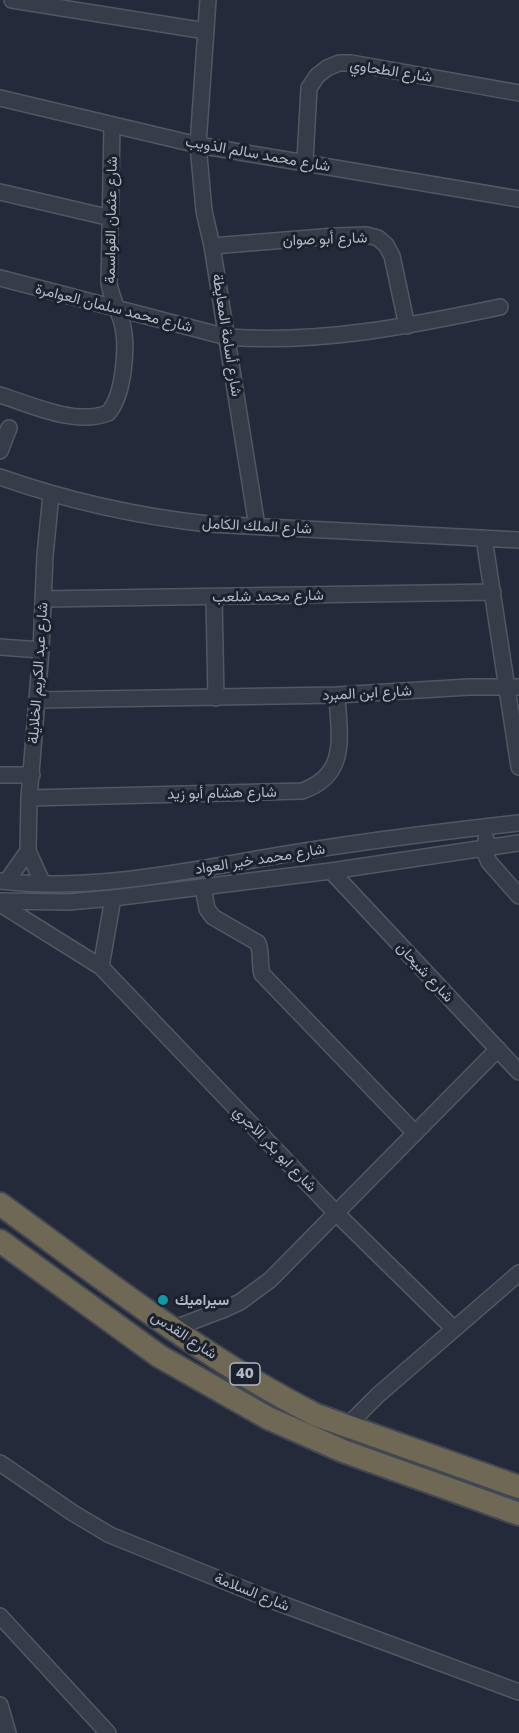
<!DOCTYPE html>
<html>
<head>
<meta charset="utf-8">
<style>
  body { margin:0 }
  canvas { display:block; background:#242a39 }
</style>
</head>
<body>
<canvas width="519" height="1733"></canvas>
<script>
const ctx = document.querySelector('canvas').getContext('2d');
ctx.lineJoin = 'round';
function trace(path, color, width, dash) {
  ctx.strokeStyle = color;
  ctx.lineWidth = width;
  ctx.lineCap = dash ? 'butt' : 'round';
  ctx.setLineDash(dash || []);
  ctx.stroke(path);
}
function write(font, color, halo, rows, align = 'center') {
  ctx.font = font + ' "Golos Text",Vazirmatn,sans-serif';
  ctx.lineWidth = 6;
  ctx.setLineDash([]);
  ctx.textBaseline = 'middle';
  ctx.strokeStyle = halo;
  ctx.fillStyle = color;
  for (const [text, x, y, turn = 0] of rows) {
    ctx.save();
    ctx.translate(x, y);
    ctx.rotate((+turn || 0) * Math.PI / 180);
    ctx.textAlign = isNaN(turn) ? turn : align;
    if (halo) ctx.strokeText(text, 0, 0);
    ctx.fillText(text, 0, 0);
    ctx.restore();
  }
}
const minor = new Path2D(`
  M12,0L206,31
  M208,0L198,145L204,211L212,246L257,526
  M0,98L198,145L519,199
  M305,161L309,88L317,76L327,68L339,63H351L519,93
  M0,192L111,218
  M212,246L335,236L366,235L378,238L386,245L392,256L407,326
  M0,278L227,337C320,344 410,326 500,307
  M0,395C32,405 76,426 108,413C124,396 128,345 122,323C118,309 111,297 109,283L112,126
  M0,451L9,428
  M0,477C68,501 136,516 208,524L519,540
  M484,538L519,767
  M214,597L216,698
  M43,599L493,592
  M0,647L41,650
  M37,700L337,695L469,687H519
  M0,775H32
  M29,798L302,791C349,775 339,736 337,695
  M486,839V855L489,862L519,896
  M331,871L519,1072
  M0,881C92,892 185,871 275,856C356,842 438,832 519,823
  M7,881L28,851
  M43,884L28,851L29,798L41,650L45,555L51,495
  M203,887L207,909L213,917L258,943C262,954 259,964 262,974L415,1133
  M0,901L69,902L113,898L331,871L519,843
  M0,904L101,967L337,1214L453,1328
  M101,967L113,898
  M172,1329L225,1309L240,1302L270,1280L498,1049
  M347,1426L378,1395L519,1273
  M0,1463L73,1513L110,1535L271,1600L519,1692
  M0,1616L108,1733
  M0,1705L8,1733`);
const highway = new Path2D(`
  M0,1204C102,1278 203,1358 316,1415L519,1487
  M0,1241L159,1356L268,1418L343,1451L519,1514`);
const markers = [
  [163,1300,6,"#0f9aa8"]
];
const shields = [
  [245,1374,30]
];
const shieldNames = [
  ["40",245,1374]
];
const streetNames = [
  ["شارع الطحاوي",391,71,9],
  ["شارع محمد سالم الذويب",258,154,10],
  ["شارع عثمان القواسمة",111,220,-89],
  ["شارع أبو صوان",325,239,-2],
  ["شارع محمد سلمان العوامرة",114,308,14],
  ["شارع أسامة المعايطة",227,335,81],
  ["شارع الملك الكامل",257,526,3],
  ["شارع محمد شلعب",268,596,-1],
  ["شارع عبد الكريم الخلايلة",38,673,-86],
  ["شارع ابن المبرد",367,693,-3],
  ["شارع هشام أبو زيد",222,793,-1],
  ["شارع محمد خير العواد",260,859,-9],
  ["شارع شيحان",425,972,47],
  ["شارع ابو بكر الآجري",275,1149,46],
  ["شارع القدس",184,1335,33],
  ["شارع السلامة",252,1592,22]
];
const poiNames = [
  ["سيراميك",175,1300]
];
trace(minor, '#525764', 18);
trace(highway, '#424754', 26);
trace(minor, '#373c49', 15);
trace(highway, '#6f6855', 22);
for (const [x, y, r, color] of markers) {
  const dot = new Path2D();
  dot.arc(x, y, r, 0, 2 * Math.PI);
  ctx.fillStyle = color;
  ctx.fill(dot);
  trace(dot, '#1c212e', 2);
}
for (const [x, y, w] of shields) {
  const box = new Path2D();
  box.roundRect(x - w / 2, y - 11, w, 22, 4.5);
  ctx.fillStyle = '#1c212e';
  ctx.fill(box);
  trace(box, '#b2b7c5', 1.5);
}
write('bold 14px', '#b2b7c5', null, shieldNames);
write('15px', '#b2b7c5', '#1c212e', streetNames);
write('bold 15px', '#b2b7c5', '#1c212e', poiNames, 'left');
</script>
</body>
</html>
